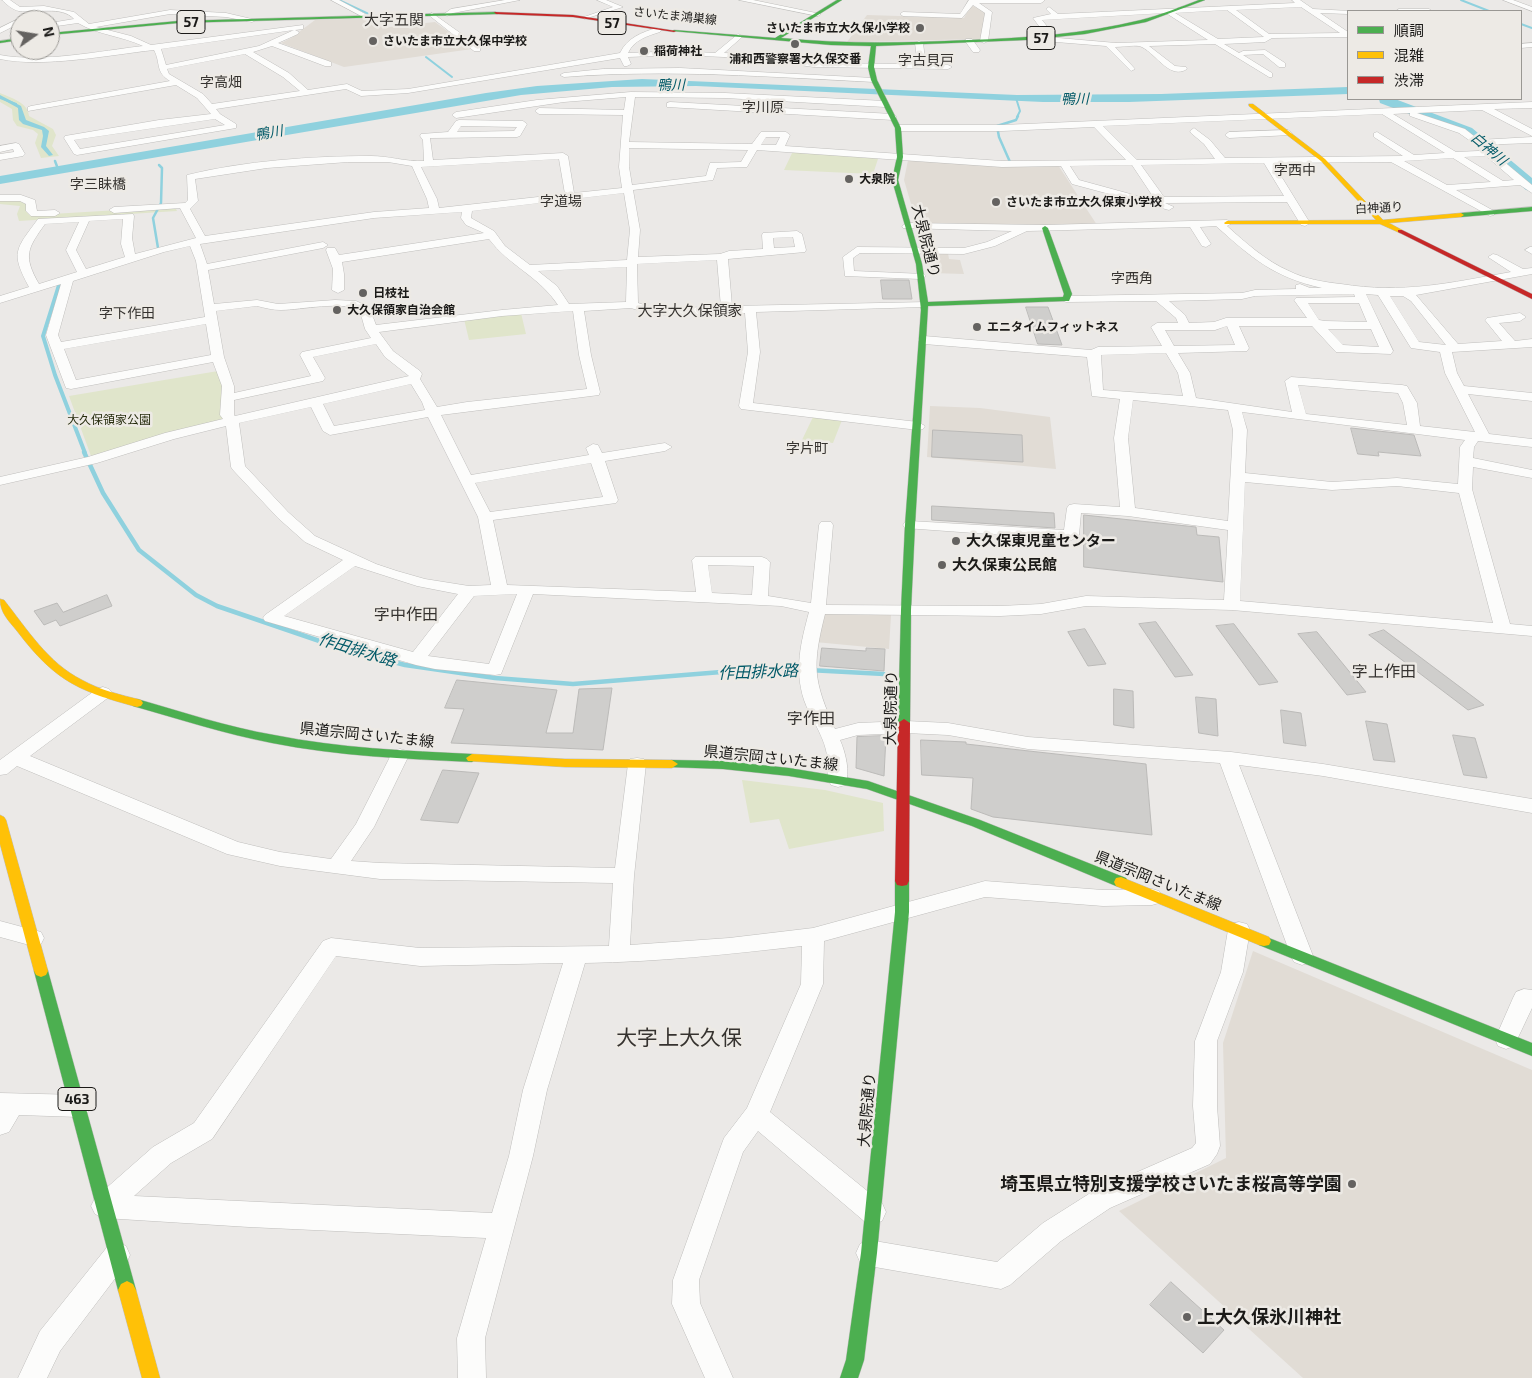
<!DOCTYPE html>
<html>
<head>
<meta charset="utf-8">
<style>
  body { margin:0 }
  #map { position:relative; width:1532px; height:1378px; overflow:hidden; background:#ebe9e7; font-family:"Exo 2","Noto Sans JP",sans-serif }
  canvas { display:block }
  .legend { position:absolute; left:1347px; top:10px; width:175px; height:90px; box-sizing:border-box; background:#edeae5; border:1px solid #999793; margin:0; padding:6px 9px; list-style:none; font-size:15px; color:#1b1a18 }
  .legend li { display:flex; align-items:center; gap:10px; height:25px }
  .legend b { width:25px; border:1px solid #999793 }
  .north { position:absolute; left:10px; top:10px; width:50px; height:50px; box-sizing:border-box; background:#edeae5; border:1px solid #999793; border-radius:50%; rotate:77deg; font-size:14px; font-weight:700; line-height:20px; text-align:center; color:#1b1a18 }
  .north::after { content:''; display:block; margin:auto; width:18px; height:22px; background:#646260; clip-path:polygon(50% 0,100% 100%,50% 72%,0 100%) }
</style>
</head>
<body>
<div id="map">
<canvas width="1532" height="1378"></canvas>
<ul class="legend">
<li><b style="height:6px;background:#4caf50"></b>順調</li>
<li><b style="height:6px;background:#ffc107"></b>混雑</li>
<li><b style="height:6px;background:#c62828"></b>渋滞</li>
</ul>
<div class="north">N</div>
</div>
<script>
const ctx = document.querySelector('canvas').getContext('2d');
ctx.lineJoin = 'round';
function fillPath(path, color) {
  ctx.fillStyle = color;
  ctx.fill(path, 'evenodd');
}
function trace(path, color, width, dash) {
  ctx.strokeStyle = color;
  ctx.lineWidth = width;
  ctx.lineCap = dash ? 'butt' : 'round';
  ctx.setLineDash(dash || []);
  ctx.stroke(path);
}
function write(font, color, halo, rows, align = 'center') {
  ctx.font = font + ' "Exo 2","Noto Sans JP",sans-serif';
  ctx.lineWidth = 5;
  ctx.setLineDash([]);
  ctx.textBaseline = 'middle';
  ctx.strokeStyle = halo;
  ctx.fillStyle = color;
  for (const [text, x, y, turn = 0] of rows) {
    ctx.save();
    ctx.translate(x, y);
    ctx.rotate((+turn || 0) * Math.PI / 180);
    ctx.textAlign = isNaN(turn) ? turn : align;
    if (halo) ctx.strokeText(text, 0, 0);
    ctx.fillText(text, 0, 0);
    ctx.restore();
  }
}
const built = new Path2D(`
  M971,5L986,12L980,39L847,42L867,15L964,18Z
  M374,18L382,21L389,27L435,22L472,49L344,67L281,43L291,38L315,20Z
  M908,160L1058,165L1097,225L1039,226L917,224L904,180Z
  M926,253H948L949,259L960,260L964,274L931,273Z
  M930,406L980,408L1050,417L1056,469L927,457Z
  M824,613L891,615L889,649L815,642Z
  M1253,951L1532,1070V1378H1303L1119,1211L1226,1158L1223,1043Z`);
const green = new Path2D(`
  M0,93C11,98 28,102 29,116L53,129L56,135L52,146L59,156L41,158L35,143L38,134L33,130L17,126L13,120L12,109L0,102Z
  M793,151L879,156L873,174L784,170Z
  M0,200L27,201L35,215L169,207H175L177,211L19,221L17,214L20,206L0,204Z
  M521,313L526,334L469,340L464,319Z
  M218,371L223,388L224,421L91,456L69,396Z
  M813,417L842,420L833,443L802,440Z
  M742,780L825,790L883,803L884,831L789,849L779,819L750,823Z`);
const water = new Path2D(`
  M642,79L1017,95L1161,94L1348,87V94L1129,102H1043L696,86L612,87L521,95L0,184V176L486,93L537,86Z
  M0,95L21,106L26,120L44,127L49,131L46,146L53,155L49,156L41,147L43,136L42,130L23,124L19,120L18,108L0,98Z`);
const streamFar3 = new Path2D(`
  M339,0L375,17
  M1461,0L1489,11
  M1521,24L1532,28
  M426,57L452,77
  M0,98L16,104
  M1016,98L1020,111L1017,117`);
const streamFar2 = new Path2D(`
  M55,161L58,169
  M1010,162L999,137L997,126L1016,120L1018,116
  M158,248L153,218L161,203L162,168L159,165`);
const streamFar1 = new Path2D(`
  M59,285L43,336L55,375L85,453`);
const stream = new Path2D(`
  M84,452L103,493L139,550L196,595L217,606L337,647L405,665L495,678L573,684L771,668L884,674`);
const river = new Path2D(`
  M1379,99H1395L1472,128L1532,178V191L1526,190L1462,134L1380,103Z`);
const building = new Path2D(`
  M881,280H909L912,299H883Z
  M1026,307H1048L1062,345L1038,344Z
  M1351,428L1414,435L1421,456L1378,452L1379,456L1358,454Z
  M933,430L1022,435L1023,462L932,457Z
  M932,506L1054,513L1055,528L932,520Z
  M1084,515L1196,527L1197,535L1219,537L1223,582L1084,567Z
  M107,595L112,606L60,626L56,620L44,625L34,611L57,603L63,612Z
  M1156,622L1193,675L1175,677L1139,624Z
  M1234,624L1278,682L1259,685L1216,626Z
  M1085,629L1106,664L1088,666L1068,632Z
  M1384,630L1484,705L1468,710L1369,635Z
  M1317,632L1366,692L1347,695L1298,634Z
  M822,648L866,651V648L885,649L884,671L820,666Z
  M457,680L557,690L546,733H573L579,689L612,688L603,750L451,743L464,709L445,708Z
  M1114,689L1133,691L1134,728L1114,725Z
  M1196,697L1216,699L1218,736L1199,733Z
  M1281,710L1301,713L1306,746L1284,743Z
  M1366,721L1387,724L1395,762L1374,760Z
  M1453,735L1475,738L1487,778L1464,775Z
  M886,736L884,776L856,768L857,737Z
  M921,740L966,742V744L1146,764L1152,835L993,817L971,809L973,778L922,775Z
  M443,770L479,773L458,823L421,820Z
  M1171,1282L1224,1330L1203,1353L1150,1305Z`);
const street = new Path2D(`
  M2,0H10L20,7L44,6L74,12L89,24L170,10L226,13L256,20L252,22L226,17L170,14L96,27L131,36L151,45L303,25V29L295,30L299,32L298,34L278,43L331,62V66H325L272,46L253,52L289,73L308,90L347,84L362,91L408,89L620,53C627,38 642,32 657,28L661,30L660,32C647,36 634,40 628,53L680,51L715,53L738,34L742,36L741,38L724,53L746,54L814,63L916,64L917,59L915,43L919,41L923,43L925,59L923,64L948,65L952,67L948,69L814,67L746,58L680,55L628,57L631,64L627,66H624L620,58L408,93L361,96L346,89L216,109L220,114L236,124V128L77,155L74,154L64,138L65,136L159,120L211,114L197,98L176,85L28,111V107L31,106L170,81C155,72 161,63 154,50C109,55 43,68 0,59V55C42,63 100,51 143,46C122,36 98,35 78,23L50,27V23L74,19C61,5 36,14 19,11C13,10 6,4 2,0ZM294,30L259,46L166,65L161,49ZM245,54L283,77L300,91L212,104L203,94L169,74L167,69ZM215,119L225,125L80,149L74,140Z
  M331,0H339L371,17L365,18Z
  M505,0H520L453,13L447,16L444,14L451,9Z
  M597,0H606L623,7L584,19V17L613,7Z
  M739,0H753L821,14L818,16Z
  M969,0H1044V1L1041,3H979L992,12L988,41L984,43L980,41L985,13L973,5L962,18L903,16L900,14L903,12L960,14Z
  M1292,0H1300L1313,9L1350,11L1348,14L1320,13L1348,32V37L1272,38L1265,42L1224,44L1239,53L1243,51L1265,50L1285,63V67H1279L1263,54L1243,55L1272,73V77H1269L1215,44L1149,46L1175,66L1186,67L1187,69C1169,81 1154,50 1139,46C1132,45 1122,47 1115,47L1135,69L1131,71L1106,46L1031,40L1027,38L1031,36H1040L1042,30L1033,18L1051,14L1046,9L1049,7L1058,14L1295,3ZM1301,7L1340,33L1269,34L1236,10ZM1227,10L1264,37L1218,39L1175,13ZM1166,13L1208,40L1116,43L1047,37L1050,30L1042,20Z
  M1503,0H1513L1532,7V11Z
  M1399,9H1429L1432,11H1396Z
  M432,13L480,47V51H474L430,16V14Z
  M18,19L24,20H20V23L0,33V28Z
  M966,39H972L980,50L979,52H973L965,41Z
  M1532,43V47L1521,48V44Z
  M680,68L874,78L878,80L874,82C770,77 668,69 564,77L560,75L564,73L603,69Z
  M631,92L725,93L885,101L889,104L885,107L725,98L635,97L629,142L752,144L761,132H786L790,135L785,146L1002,161L1126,160L1094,127L1002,131H898L894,128L898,125H1002L1532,102V108L1494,109L1532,129V136L1482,110L1417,113L1465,129L1479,140L1532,137V143L1476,145L1459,133L1410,116V113L1393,114L1456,152L1500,150V154L1496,155L1532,185V193L1520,185L1456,190L1494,211V215L1490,216L1391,162L1273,163L1310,223L1305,226L1301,225L1287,202L1165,203L1174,207L1169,210L1072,184L1061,166L1002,167L757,150L747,167L717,168L713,180L633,190L640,230L638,257L720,254L729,251L763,249L762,235L763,233L797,231L802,234L806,250L805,252L728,259L732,306L928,302L930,304L924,307L756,312L760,352L753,403L918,422L925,426L923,429L918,430L741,409L739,406L748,352L745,313L653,315L631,308L584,311L591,355L600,392L599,395L441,415L471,475L589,455L586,448L593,444L598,445L602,453L665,443L672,447L665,451L605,461L618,500L616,503L493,520L507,585L696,592L692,560L695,557H762L767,559L770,562L768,596L811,603L819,525L821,522H831L833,525L826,605L1000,606L1041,604L1086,596L1224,600L1228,530L1128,516L1081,513L1079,535L1076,538L1071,540L905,528L903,525L905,522L910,521L1064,530L1067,508L1069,505L1074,504L1120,507L1114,438L1120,399L1092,396L1087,357L924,344L918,340L924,336L1091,350L1098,347L1162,346L1151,327L1157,323H1178L1176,318L1156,301L1066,302L1060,299L1066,296L1242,293L1255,290L1296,289V285L1300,284L1310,288H1322C1273,277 1252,258 1216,226L1200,227L1211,244L1206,247L1202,246L1190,227L1027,231L995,246L964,254L860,253L853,258L854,271L924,274L926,276L920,279L845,276L843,257L857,247L964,248L987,242L1012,231L903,228L902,226L907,223L1045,225L1227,220L1232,223L1227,226C1246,243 1266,261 1289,271C1305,279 1323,282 1341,284C1403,294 1449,283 1511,272L1488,257L1493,254L1497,255L1523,269L1532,268V274L1416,295L1458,344L1502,341L1485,320L1487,318L1520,313L1526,317L1520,321L1499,323L1515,341L1532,339V347L1452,352L1457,373L1464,386L1532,393V401L1468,394L1489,434L1532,439V447L1478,441L1474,447L1473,458L1532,470V478L1473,467L1472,489L1510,624L1532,626V636L1232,610L1086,606L1041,614L1000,616L825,614C812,666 813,680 835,729L858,723L906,721L948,723L1028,737L1231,752L1323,764L1532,799V813L1323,776L1239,765L1313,956L1310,962L1302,965L1294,962L1291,956L1220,763L1028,749L948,735L906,733L858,735L840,740C845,751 851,773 845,785L838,787L831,785C825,774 829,762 826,750C822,733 810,717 804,700C794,669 801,642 809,612L781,606L533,594L501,674L495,675L435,669L416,665L265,621L263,618L265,615L343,560L305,542L278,518L233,470L231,467L226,426L174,439L97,463L0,485V477L88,457L165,433L223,419L220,415L222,386L213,362L71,389L66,388L46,335L61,284L0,303V296L29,287C10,252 16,249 38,219L133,214L134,216L132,238L135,254L196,238L180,208L114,213L109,210L114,207L185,203L188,200L187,175C243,161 312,156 371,156C389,156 406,162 424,161L423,140L420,136L421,134L448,132L456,121L459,120L523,121L527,124L520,136L517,137L430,138L433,160L563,153L568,156L574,193L622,188L619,167L623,115L539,114L535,111L539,108L624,110L626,97L564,102L456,118L452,115L456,112L537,100ZM1382,114L1445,153L1414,155L1377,132L1374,133V137L1403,156L1225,158L1210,140L1194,128L1190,131L1191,133L1204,144L1215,159L1137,160L1103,126ZM461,126L517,127L514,131L457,132ZM766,137H780L776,145H761ZM629,148L748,150L741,162L710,163L706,176L632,185L629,167ZM1486,156L1514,180L1503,181L1464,157ZM1453,158L1491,182L1447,185L1404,161ZM559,159L565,194L439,208L437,199L421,167ZM348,162H388L412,166L427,199L429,208L374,212L205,236L190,209L198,201L195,179L267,168ZM1264,163L1284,196L1164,197L1141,165ZM1132,165L1156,201L1079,180L1070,166ZM624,193L630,230L627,260L530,265L505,246L494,231L471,218L472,211ZM462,212L461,218L466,225L484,233L339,255L335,248H327L326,250L333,269L332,290L338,293L344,290V274L342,262L489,239C509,266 539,276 558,305L502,310L376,325L369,307L356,301L335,300L278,304L257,300L214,304L208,270L323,248L328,245L323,242L207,264L200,244L374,218ZM123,219L121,244L125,257L86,269L76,250L89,221ZM79,222L66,250L77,272L39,284C23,256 27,249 45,224ZM793,237L795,247L774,248L773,238ZM190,246L196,261L205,317L61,342L58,335L73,281L164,252ZM717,260L721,307L654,308L638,303L637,264ZM627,267L626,302L569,304L557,286L538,271ZM1354,294L1355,297L1296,298L1294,300L1307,318H1226L1214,322L1189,323L1185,315L1169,301L1242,299L1255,296ZM1366,294L1378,295L1411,348L1440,352L1445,373L1475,432L1420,426L1417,403L1407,386L1402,385L1291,377L1285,381L1292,412L1196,398L1190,373L1178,353L1247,351L1249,348L1239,326H1312L1336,352L1391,354L1393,351ZM1390,296H1403L1411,301L1446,345L1419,342ZM1308,303H1359L1367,322L1325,321L1319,320ZM257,306C265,308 273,310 281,310C302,310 341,300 360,311L365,329L371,338L302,352L300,355L311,376L234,393V386L224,357L216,311ZM573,311L579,355L587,389L467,402L437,407L420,379L422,374L420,371L393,351L379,332L502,316ZM206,324L211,355L76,380L64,349ZM1227,326L1235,345L1174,346L1165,330H1215ZM1328,329H1371L1379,347L1343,345ZM376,344L385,357L409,376L235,416L234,415V400L323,381L325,378L313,357ZM1166,353L1178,373L1183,396L1103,390L1101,355ZM411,384L422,402L425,410L334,426L323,404ZM1298,385L1398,393L1403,403L1407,425L1306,414ZM1133,400L1228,410L1233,430L1228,521L1135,508L1128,438ZM311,407L323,431L330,435L428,417L478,517L491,585L469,586L425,579L397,571L376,564L315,536L288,512L245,466L239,423ZM1242,412L1465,440L1460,447L1458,484L1397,478L1332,482L1245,473L1247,430ZM591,463L603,497L490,512L475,483ZM1245,482L1332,490L1397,486L1459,493L1493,623L1240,601ZM708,565L754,566L752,595L712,593ZM355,566L417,586L458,594L413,652L284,616ZM517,594L489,664L428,656L474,596Z
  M670,102L893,114L897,117L893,120L667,107V103Z
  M1288,130L1292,133L1291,135L1229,138L1225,135L1229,132Z
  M16,143L19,144L25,154L23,156L0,160V154L14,152L13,149L0,152V146Z
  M0,195H21L35,200L37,211L55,210L60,213L55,216H31L26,211V204L20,201H0Z
  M1530,247H1532V254L1525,250Z
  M103,687L109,689L112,693L109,697L30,756L238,842L280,852L331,859L356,824L393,751L400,749L407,751L409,755L374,827L351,861L380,863L615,868L628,764L630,759L637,758L644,759L646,764L634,876L630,945L729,938L813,928L985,881L1103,890L1152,889L1159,891L1162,897L1159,903L1152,905L1103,906L985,897L824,941L823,984L770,1112L882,1203L886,1212L882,1221L873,1224L864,1221L758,1131L743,1152L699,1280L700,1303L733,1378H705L672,1304L673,1280L721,1146L724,1138L747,1108L801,984L802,946C730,954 658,962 585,963L547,1090L533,1156L485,1338L486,1378H458L457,1338L486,1238L249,1227L104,1218L95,1214L91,1206L95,1198L153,1147L194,1123L323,941L331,938L420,948L609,946L613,883L380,879L280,866L227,854L17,766L7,774L0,775V760L97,689ZM336,956L420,966L563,963L523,1090L509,1156L492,1213L134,1196L171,1163L212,1139Z
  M0,921L41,932L44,938L41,944L33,946L0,937Z
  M1239,922L1247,924L1250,930L1243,972L1217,1041V1106L1220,1146L1217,1154L1210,1164L1110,1208L1061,1241L1010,1285L1001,1289L869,1266L860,1262L856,1253L860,1244L869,1240L997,1262L1043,1223L1092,1192L1192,1148L1196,1143L1193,1106L1195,1041L1221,972L1228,930L1231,924Z
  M1524,989L1532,990V1008L1514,1046L1506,1049L1498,1046L1495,1039L1513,998L1516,992Z
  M0,1093L79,1095L87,1099L91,1106L87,1113L79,1117L19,1115L9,1132L0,1135Z
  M117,1242L126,1246L130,1255L126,1264L60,1351L47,1378H18L40,1331L108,1246Z`);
const fast = new Path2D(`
  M837,0H842L781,38C844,44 905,43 968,40C1026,38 1084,34 1141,20C1161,15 1180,7 1199,0H1205L1146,22L1085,34L1026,40L876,46L874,67L877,80L901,128L903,157L898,180L922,264L928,302L1063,297L1064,294L1042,228L1045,226L1048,228L1072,294L1069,301H1066L928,306L915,525L911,610L910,723L904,727L898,723L901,610L905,525L921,310L916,264L892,180L897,157L895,128L871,80L868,67L871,46L831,45L672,31L674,30L775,38Z
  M496,12L498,14L178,23L50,35V33L178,21Z
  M20,38V40L0,43V41Z
  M1532,207V211L1461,217L1458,215L1461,213Z
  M137,699C183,712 227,727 274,735C339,748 406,751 472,754L478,758L472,762C405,759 338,756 272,743C225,734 179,719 133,706L131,703L133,700Z
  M672,760L723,761L789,768L868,781L980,820L1126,878L1128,882L1126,886L1121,887L1116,886L972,826L867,789L789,776L723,769L668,767L666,764Z
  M902,876L907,877L909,881V912L877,1253L864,1360L858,1378H840L846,1360L861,1253L895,912V881L897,877Z
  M1264,936L1532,1043V1056L1259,945L1257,941L1259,937Z
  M41,965L46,967L48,971L136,1290L133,1296L127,1299L121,1296L118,1290L34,971L36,967Z`);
const slow = new Path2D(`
  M1249,104H1253L1325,159L1383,220L1461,213L1464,215L1461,217L1389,223L1402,230V232L1400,233L1380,224H1225L1224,223L1227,221L1376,220L1321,161L1249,106Z
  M0,599L4,600C27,629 48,663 82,680C100,690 121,695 141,700L143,703L141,706L137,707C78,691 55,681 17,631C9,621 0,613 0,599Z
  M472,754L565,759L672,760L678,764L672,768L565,767L468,761L466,758Z
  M0,815L4,817L6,820L48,971L46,975L41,977L36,975L34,971L0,844Z
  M1121,877L1269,937L1271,941L1269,945L1264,946L1259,945L1116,886L1114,882L1116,878Z
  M127,1281L133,1284L136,1290L160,1378H142L118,1290L121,1284Z`);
const jam = new Path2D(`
  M494,12L573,15L676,31L674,32L573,17L496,14Z
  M1398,230H1402L1532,294V299L1398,232Z
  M904,719L910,723L909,881L907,885L902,886L897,885L895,881L898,723Z`);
const markers = [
  [920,28,5,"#646260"],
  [373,41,5,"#646260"],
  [795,44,5,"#646260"],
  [644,51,5,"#646260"],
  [849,179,5,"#646260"],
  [996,202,5,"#646260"],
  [363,293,5,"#646260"],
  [337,310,5,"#646260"],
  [977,327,5,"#646260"],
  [956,541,5,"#646260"],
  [942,565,5,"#646260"],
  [1352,1184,5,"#646260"],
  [1187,1317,5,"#646260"]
];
const farStreetnames = [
  ["さいたま鴻巣線",675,16,6],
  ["白神通り",1379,208,-3]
];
const farPoinames = [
  ["さいたま市立大久保小学校",910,28,"right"],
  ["さいたま市立大久保中学校",383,41],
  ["稲荷神社",654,51],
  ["浦和西警察署大久保交番",795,59,"center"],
  ["大泉院",859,179],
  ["さいたま市立大久保東小学校",1006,202],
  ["日枝社",373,293],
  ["大久保領家自治会館",347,310],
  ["エニタイムフィットネス",987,327]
];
const farParknames = [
  ["大久保領家公園",109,420]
];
const shields = [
  [191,22,28],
  [612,23,28],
  [1041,38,28],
  [77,1099,38]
];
const shieldNames = [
  ["57",191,22],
  ["57",612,23],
  ["57",1041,38],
  ["463",77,1099]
];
const farNeighbourhoodnames = [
  ["字古貝戸",926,60],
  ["字高畑",221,82],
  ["字川原",763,107],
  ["字西中",1295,170],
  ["字三眛橋",98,184],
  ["字道場",561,201],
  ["字西角",1132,278],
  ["字下作田",127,313],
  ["字片町",807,448]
];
const farWaternames = [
  ["鴨川",671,85,-1],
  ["鴨川",1075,99,-1],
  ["鴨川",269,133,-10],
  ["白神川",1489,149,40]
];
const farQuarternames = [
  ["大字五関",394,20],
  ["大字大久保領家",690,311]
];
const streetNames = [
  ["大泉院通り",926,241,76],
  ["大泉院通り",891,708,-89],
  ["県道宗岡さいたま線",367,735,6],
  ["県道宗岡さいたま線",771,758,6],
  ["県道宗岡さいたま線",1158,881,22],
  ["大泉院通り",867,1110,-85]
];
const poiNames = [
  ["大久保東児童センター",966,541],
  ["大久保東公民館",952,565]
];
const neighbourhoodNames = [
  ["字中作田",406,615],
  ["字上作田",1384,672],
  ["字作田",811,719]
];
const waterNames = [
  ["作田排水路",357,650,17],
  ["作田排水路",758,672,-2]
];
const nearPoinames = [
  ["埼玉県立特別支援学校さいたま桜高等学園",1342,1184],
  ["上大久保氷川神社",1197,1317,"left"]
];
const nearQuarternames = [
  ["大字上大久保",679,1038]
];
fillPath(built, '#e1dcd5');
fillPath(green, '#e0e5cb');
fillPath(water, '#8fd1de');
trace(streamFar3, '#8fd1de', 2);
trace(streamFar2, '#8fd1de', 2.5);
trace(streamFar1, '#8fd1de', 4);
trace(stream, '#8fd1de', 4.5);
fillPath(river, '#8fd1de');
fillPath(building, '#cfcecc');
trace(building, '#bbbab8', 1);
trace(street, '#bfbebc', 1);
trace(fast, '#bfbebc', 1);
trace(slow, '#bfbebc', 1);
trace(jam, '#bfbebc', 1);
fillPath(street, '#fcfcfb');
fillPath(fast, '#4caf50');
fillPath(slow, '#ffc107');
fillPath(jam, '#c62828');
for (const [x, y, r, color] of markers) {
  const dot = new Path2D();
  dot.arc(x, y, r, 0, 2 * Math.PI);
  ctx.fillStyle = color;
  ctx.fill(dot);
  trace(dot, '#edeae5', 2);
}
write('12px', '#1b1a18', '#edeae5', farStreetnames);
write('bold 12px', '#1b1a18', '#edeae5', farPoinames, 'left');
write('12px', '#272d0f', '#edeae5', farParknames);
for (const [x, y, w] of shields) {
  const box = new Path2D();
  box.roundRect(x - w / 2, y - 11.5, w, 23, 4);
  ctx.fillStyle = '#edeae5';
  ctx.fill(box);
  trace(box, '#1b1a18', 1);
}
write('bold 14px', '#1b1a18', null, shieldNames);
write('14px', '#363330', '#edeae5', farNeighbourhoodnames);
write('italic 14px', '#035a68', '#edeae5', farWaternames);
write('15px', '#363330', '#edeae5', farQuarternames);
write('15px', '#1b1a18', '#edeae5', streetNames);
write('bold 15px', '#1b1a18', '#edeae5', poiNames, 'left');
write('16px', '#363330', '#edeae5', neighbourhoodNames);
write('italic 16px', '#035a68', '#edeae5', waterNames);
write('bold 18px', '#1b1a18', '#edeae5', nearPoinames, 'right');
write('21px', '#363330', '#edeae5', nearQuarternames);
</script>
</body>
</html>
